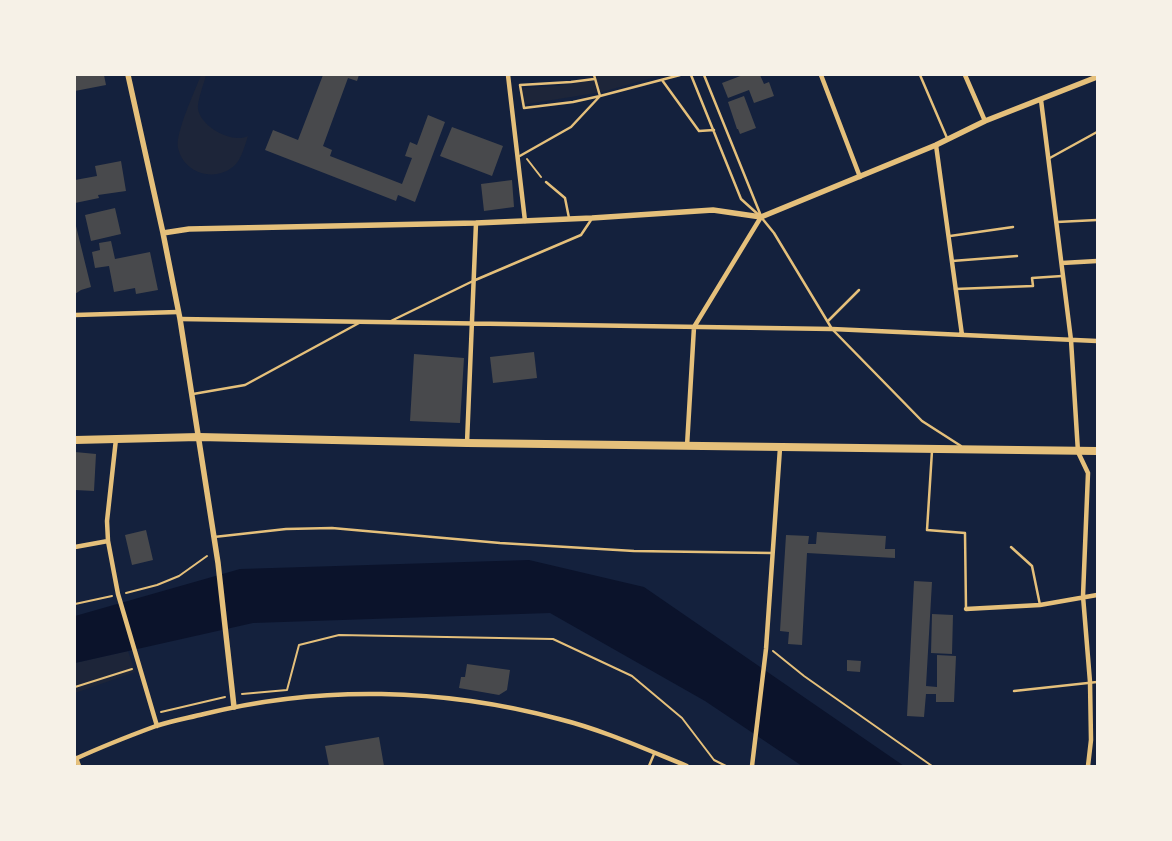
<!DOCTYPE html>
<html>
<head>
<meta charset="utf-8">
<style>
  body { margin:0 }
  #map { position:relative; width:1172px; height:841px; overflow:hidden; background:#14213d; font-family:Ubuntu,sans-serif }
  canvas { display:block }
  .frame { position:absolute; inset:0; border:76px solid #f6f1e7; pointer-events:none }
</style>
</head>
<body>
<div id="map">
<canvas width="1172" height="841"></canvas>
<div class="frame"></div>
</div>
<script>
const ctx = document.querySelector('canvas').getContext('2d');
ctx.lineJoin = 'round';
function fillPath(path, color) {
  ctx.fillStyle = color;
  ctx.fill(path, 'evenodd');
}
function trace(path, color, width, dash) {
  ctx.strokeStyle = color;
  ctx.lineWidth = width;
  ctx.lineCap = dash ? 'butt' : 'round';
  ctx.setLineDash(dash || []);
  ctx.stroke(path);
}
const green = new Path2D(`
  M201,75H206C204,84 197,101 198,109C201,127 232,144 248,136C245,145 242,157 236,164C218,183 184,175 178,148C175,133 195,91 201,75Z
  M593,75H662L602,92L521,105V88C538,86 582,88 593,75Z
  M128,651L135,672L75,693V663Z`);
const water = new Path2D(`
  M529,560L644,587L904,766H802L705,701L550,613L253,623L75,663V616L240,569Z`);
const building = new Path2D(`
  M75,75H104L106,85L75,91Z
  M323,75H359L357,81L348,78L323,146L332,150L330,156L402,184L412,158L405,156L410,142L417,145L428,115L445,122L415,202L398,195L396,201L265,150L273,130L298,140Z
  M743,75H760L764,84L769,82L774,96L754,103L749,90L728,98L722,83Z
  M744,96L756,128L740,134L738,129H737L728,102Z
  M452,127L503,146L492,176L440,156Z
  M121,161L126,191L98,195L99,198L75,203V180L97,176L95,166Z
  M512,180L514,207L484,211L481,184Z
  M115,208L121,234L91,241L85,215Z
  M75,222L91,287L81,290L75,294Z
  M111,241L115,259L150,252L158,290L136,294L135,288L114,292L109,266L95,268L92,252L100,250L99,243Z
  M534,352L537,378L493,383L490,357Z
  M414,354L464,358L460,423L410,421Z
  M75,452L96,454L94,491L75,490Z
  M146,530L153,560L132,565L125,535Z
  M817,532L886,536L885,549H895V558L807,553L802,645L788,644L789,632L780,631L786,535L809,536L808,544H816Z
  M914,581L932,582L926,686L937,687V655L956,656L954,702H936V694H926L924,717L907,716Z
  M932,614L953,615L952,654L931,653Z
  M847,660L861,661L860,672L847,671Z
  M467,664L510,670L507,690L499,695L459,688L461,677H465Z
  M379,737L384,766H329L325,746Z`);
const path = new Path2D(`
  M527,159L541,177
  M126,593L157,585L179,576L207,556
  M75,604L112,596
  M773,651L804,676L932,766
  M75,687L132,669
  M242,694L287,690L299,645L339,635L553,639L632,676L682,718L714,760L726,766
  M161,712L225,697`);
const service = new Path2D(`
  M691,75L741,199L761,217L774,233L832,329L922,421L961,446
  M704,75L761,216
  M920,75L947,138
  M594,79L571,82L520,85L524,108L573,102L600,96L594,75
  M662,80L699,131L714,130
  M518,157L571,127L600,96L680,75
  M1048,159L1097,132
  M546,182L565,198L569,218
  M1057,222L1097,220
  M950,236L1013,227
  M952,261L1017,256
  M955,289L1033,286L1032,278L1062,276
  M391,321L473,281L581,235L591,220
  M828,321L859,290
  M193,394L245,385L359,323
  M932,451L927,530L965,533L966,609
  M214,537L286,529L332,528L500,543L634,551L772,553
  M1011,547L1032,566L1040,605
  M1014,691L1097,682
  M649,766L654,754`);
const minor = new Path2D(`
  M508,75L525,221
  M821,75L860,177
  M965,75L985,121
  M1041,100L1071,340L1078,452L1088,473L1083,596L1090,682L1091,740L1088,766
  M936,145L962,335
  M1062,263L1097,261
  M75,315L178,312
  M180,319L832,329L1097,341
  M116,439L107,521L108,541L118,594L157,726
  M467,443L476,223
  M687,446L694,327L761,217
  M75,547L108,541
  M966,609L1040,605L1097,595
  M76,758L79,766
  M75,759C101,747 129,736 156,726C171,721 188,718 204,714C320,685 443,688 559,719C603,730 645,749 687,766
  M752,766L766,649L780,448`);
const tertiary = new Path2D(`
  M128,75L163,233L180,319L218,563L234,707
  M163,233L189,229L476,223L592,218L713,210L761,217L936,145L985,121L1097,77`);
const primary = new Path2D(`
  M75,440L199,437L467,443L1097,451`);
fillPath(green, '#1d2539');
fillPath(water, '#0b132b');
fillPath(building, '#48494c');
trace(path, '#e5c07b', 2);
trace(service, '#e5c07b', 2.5);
trace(minor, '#e5c07b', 4.5);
trace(tertiary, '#e5c07b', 5.5);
trace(primary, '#e5c07b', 8);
</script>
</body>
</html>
